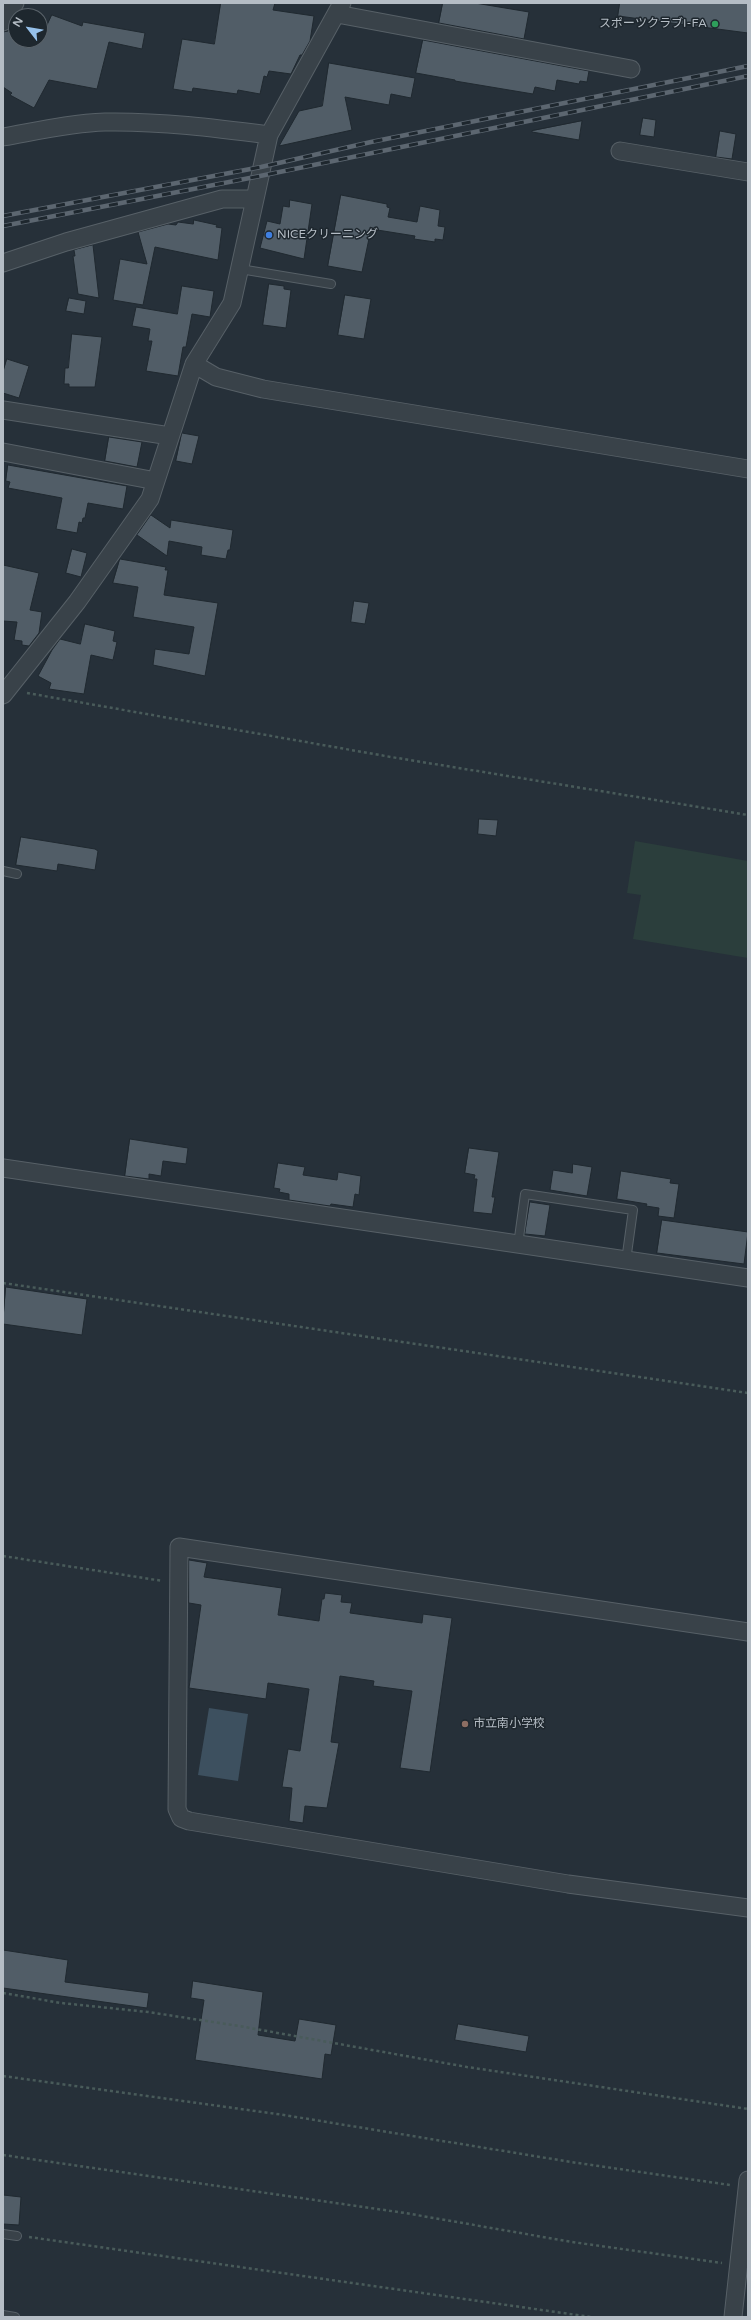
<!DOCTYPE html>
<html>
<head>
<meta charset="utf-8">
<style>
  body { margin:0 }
  #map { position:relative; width:751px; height:2320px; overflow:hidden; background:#263039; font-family:"Varela Round",sans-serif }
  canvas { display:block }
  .frame { position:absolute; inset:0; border:4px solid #b5bdc5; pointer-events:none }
  .north { position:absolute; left:8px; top:8px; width:40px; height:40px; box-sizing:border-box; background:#1e272e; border:1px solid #5a636a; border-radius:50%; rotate:301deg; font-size:11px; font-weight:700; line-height:16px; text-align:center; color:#b5bdc5 }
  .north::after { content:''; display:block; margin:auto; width:14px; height:18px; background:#95c0ea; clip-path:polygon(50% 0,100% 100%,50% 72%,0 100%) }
</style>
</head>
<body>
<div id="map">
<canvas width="751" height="2320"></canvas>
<div class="frame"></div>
<div class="north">N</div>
</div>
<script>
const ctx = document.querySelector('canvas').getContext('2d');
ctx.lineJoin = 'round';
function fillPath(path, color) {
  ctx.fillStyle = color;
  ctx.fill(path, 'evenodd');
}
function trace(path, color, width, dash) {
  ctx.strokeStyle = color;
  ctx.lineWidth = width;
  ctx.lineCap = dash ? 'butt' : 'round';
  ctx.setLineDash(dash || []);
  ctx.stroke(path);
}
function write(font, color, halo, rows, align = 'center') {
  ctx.font = font + ' "Varela Round","Noto Sans JP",sans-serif';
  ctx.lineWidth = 3;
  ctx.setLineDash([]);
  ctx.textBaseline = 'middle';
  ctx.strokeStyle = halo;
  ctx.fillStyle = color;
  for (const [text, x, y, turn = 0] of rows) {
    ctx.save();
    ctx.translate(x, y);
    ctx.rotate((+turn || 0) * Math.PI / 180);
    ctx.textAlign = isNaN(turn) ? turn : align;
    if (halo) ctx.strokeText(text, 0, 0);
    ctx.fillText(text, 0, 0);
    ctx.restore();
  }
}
const green = new Path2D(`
  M635,841L748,861V958L633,939L641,895L627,893Z`);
const water = new Path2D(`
  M209,1708L248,1714L238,1781L198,1775Z`);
const building = new Path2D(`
  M221,3H275L273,10L314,16L310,41L302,55H300L291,74L269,71L267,77L264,76L260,94L238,90L237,94L193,88L192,92L173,89L182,39L214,44Z
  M443,3H475L529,12L524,39L439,23Z
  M620,3H748V33L618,16Z
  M52,15L82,26L83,22L145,33L142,49L109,42L97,89L49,80L34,108L10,95L12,93L3,87V32L8,31L16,20V40H40V34L42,35Z
  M423,40L589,71L587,82L580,81L579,84L557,80L555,91L535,87L533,94L455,81V80L416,73Z
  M329,63L415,78L411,98L391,94L389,105L345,97L352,130L279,146L299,111L322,106Z
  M643,118L656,120L654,137L640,135Z
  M582,121L579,140L532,132V131Z
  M720,131L736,134L732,159L716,157Z
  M341,195L387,204V207L390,208L388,217L417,222L420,206L440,210L438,226L445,227L443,240L435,239V242L414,239L415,236L371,229L362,272L328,266Z
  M290,200L312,204L304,259L260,248L267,221L280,224L283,206L289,207Z
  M194,220L217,225L216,227L222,228L218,260L155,247L143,305L113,300L120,259L147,264L138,232L168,224L176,225L178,222L193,224Z
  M93,245L99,298L78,294L73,256H75L74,250Z
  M269,284L284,286V289L291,290L286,328L263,325Z
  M182,286L214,291L210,317L192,314L186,347H183L178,376L146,371L152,341H148L150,329L132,326L136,307L177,314Z
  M345,295L371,299L364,339L338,335Z
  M69,298L86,301L84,314L66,311Z
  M72,334L102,337L95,387H69V384H64L65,368H68Z
  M7,359L29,366L19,398L3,393V372Z
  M182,433L199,436L192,464L176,461Z
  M109,437L142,442L137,467L105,461Z
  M8,465L127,486L123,509L88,503L85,518H83L82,523L79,522L77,533L56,529L62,498L8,488L10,482L6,481Z
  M151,515L170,528L171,520L233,530L230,550H228L226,559L201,555L202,547L169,541L167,556L137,535Z
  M72,549L87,553L81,577L66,573Z
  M120,559L166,567L165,570H168L164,595L218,603L205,676L153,665L155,649L189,654L194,627L133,617L138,587L113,583Z
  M3,565L39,573L30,610L42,612L39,633L29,646L22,645V641L14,640L17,622L3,621Z
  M354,601L369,603L365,624L351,622Z
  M85,624L115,631L113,641L117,642L113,660L91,655L84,694L49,689L51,683L38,676L52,650L60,639L80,644Z
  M479,819L498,820L496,836L478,834Z
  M21,837L95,849L98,851L95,870L58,864L57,871L16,865Z
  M130,1139L188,1148L186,1164L163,1161L161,1176L149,1174V1179L125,1176Z
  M469,1148L499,1152L492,1197H495L492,1214L473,1212L477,1179H474L475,1175L465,1173Z
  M278,1163L305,1167L303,1175L337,1180L338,1172L361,1176L359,1195L355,1194L353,1207L331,1204L330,1206L289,1200V1194L279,1192L280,1189L274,1188Z
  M573,1164L592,1167L587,1196L550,1190L553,1170L572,1173Z
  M621,1171L671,1179L670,1183L679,1184L674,1218L658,1216L659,1208L646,1206L647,1204L617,1199Z
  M530,1202L550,1205L545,1236L525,1234Z
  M662,1220L748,1232L744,1264L657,1253Z
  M6,1287L87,1299L82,1335L3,1324Z
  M189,1560L207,1563L204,1577L282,1588L278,1615L319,1621L322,1599H324L325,1593L342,1595L341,1602L352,1603L350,1613L422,1623L423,1614L452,1618L430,1772L400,1768L412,1691L373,1686L374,1681L340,1676L331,1742L339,1743L327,1808L305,1806L303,1823L289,1821L292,1788L282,1787L288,1749L300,1751L309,1689L268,1683L266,1699L189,1688L201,1605L189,1603Z
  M3,1950L68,1960L65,1982L149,1993L147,2008L3,1988Z
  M193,1981L263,1992L258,2035L295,2041L299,2019L336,2025L331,2055L325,2054L322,2079L195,2060L204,2000L191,1998Z
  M458,2024L529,2036L526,2052L455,2040Z
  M3,2195L21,2197L19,2225L3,2224Z`);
const path = new Path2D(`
  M27,693L391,757L748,815
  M3,1283L748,1393
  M3,1556L163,1581
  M3,1993L61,2003L148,2012L239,2026L467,2067L748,2109
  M3,2076L284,2115L571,2162L730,2185
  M3,2155L405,2213L572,2242L722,2263
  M29,2237L591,2317`);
const lane = new Path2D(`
  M240,269L331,284
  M3,871L17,874
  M518,1245L525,1194L633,1210L626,1261
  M3,2234L17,2236
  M3,2315L15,2317`);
const street = new Path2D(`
  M337,14L631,69
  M3,22L15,3
  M3,137C37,131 71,123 105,122C160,121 215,128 269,135
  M620,151L748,172
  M255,199L269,135L342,3
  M3,263L66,242L222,199H255L232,303L194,364L150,499L77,602L3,695
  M194,364L216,377L263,389L748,469
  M3,410L170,436
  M3,452L156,481
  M3,1168L748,1278
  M748,1632L179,1547L177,1809L181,1818L189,1821L568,1884L748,1908
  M733,2317L748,2180`);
const rail = new Path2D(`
  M3,216L261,167L371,142L748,66
  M3,226L260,176L748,76`);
const markers = [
  [715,24,4,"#2e9e5b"],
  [269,235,4,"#3f7fe0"],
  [465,1724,4,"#8d6e63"]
];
const poiNames = [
  ["スポーツクラブI-FA",707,24,"right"],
  ["NICEクリーニング",277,235],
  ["市立南小学校",473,1724]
];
fillPath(green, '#2b3e3c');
fillPath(water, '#3d505f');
fillPath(building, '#515d67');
trace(building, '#202930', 1);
trace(lane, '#576067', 10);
trace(street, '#576067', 19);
trace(path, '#495b5a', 2.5, [3, 3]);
trace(lane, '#394249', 8);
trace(street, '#394249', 17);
trace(rail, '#5c6670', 4.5);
trace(rail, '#1e272e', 3, [9]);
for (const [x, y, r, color] of markers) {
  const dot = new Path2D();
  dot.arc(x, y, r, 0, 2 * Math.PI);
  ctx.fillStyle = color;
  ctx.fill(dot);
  trace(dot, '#1e272e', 1.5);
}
write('12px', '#b5bdc5', '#1e272e', poiNames, 'left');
</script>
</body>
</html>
